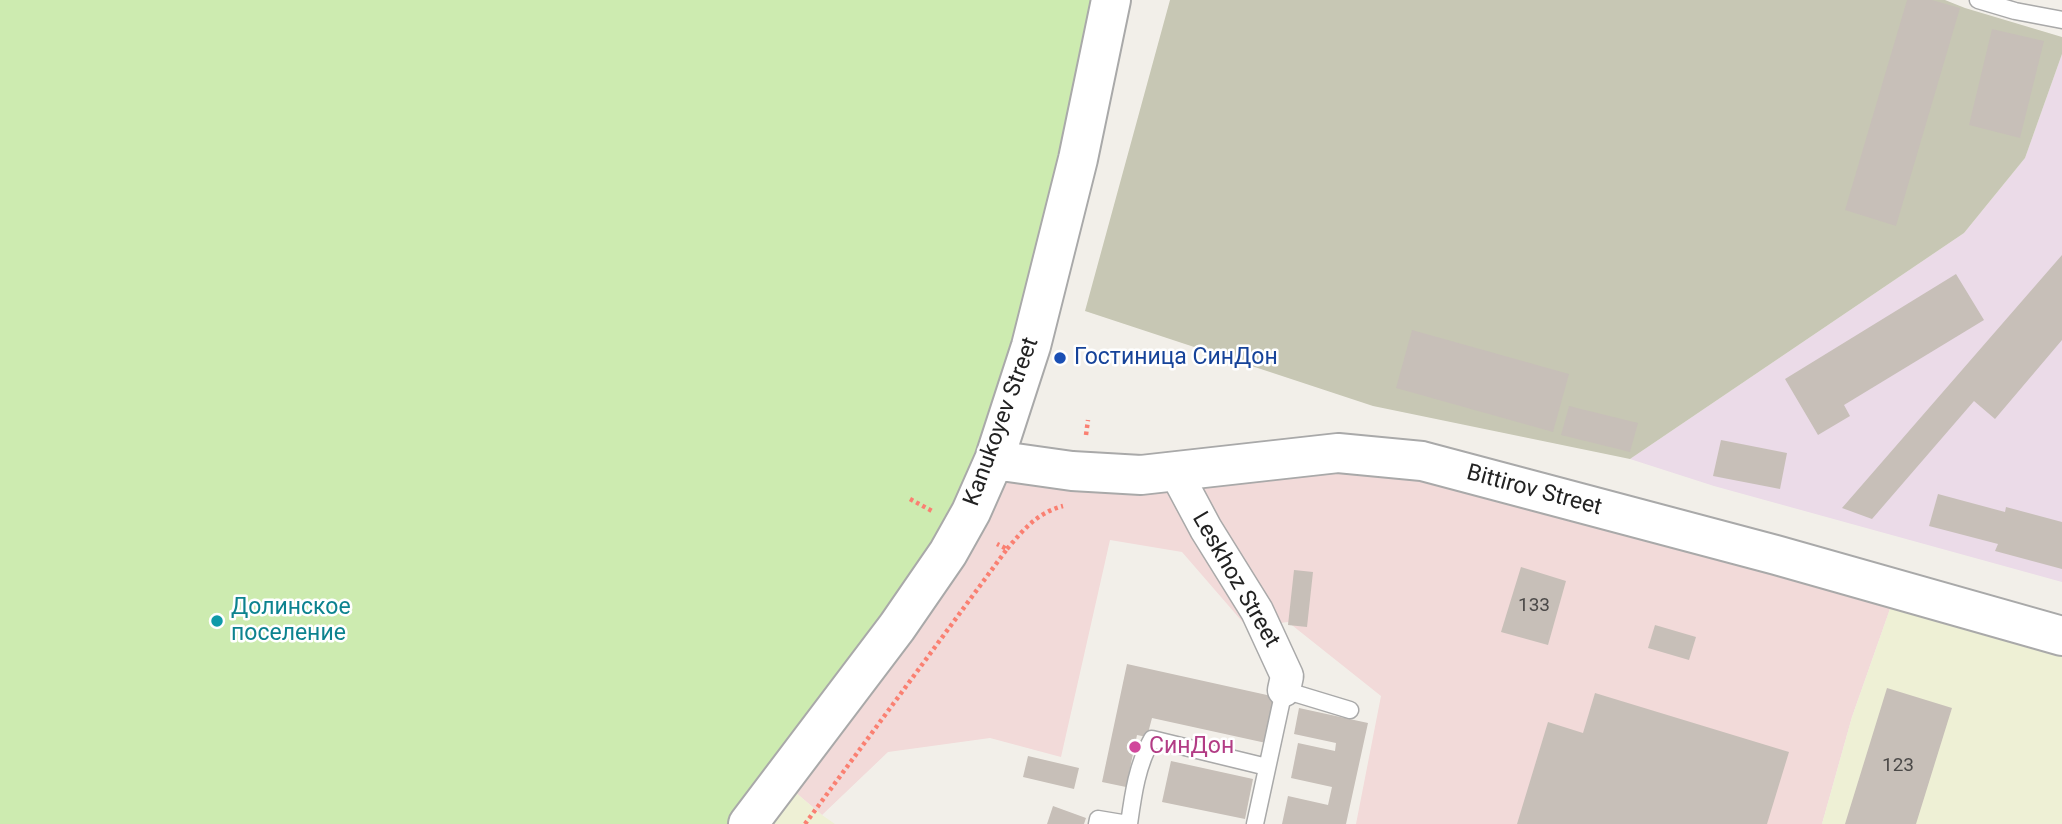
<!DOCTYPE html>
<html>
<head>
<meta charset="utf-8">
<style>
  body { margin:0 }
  canvas { display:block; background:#f2efe9 }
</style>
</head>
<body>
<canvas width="2062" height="824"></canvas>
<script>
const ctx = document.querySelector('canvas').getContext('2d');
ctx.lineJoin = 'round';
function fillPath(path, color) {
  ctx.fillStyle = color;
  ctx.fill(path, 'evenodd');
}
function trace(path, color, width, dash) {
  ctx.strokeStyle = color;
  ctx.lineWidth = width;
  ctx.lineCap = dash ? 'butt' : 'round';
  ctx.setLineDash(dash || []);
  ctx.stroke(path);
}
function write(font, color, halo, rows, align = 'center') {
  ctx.font = font + ' Roboto,sans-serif';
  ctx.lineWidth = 5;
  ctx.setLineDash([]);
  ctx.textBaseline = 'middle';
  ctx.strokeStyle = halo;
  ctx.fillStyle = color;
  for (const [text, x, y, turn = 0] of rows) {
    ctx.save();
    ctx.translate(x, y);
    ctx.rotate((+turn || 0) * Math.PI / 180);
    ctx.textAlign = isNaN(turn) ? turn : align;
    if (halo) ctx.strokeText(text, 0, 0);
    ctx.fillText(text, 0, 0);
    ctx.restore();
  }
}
const commercial = new Path2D(`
  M1338,453L1897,589L1852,717L1822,824H1356L1381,696L1288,622L1247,627L1182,552L1110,540L1061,757L990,738L888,752L822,815L781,780L994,460Z`);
const industrial = new Path2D(`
  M2062,54V582L1714,486L1630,459L1964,233L2025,158Z`);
const construction = new Path2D(`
  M1170,0H1945L1965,8L2062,37V54L2025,158L1964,233L1630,459L1373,406L1085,311Z`);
const farmland = new Path2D(`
  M1897,589L2062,636V824H1822L1852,717Z
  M781,780L822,815L835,824H748Z`);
const grass = new Path2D(`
  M0,0H1111L994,460L748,824H0Z`);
const building = new Path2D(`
  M1907,0H1932L1960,8L1896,226L1845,210Z
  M1992,29L2044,41L2020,138L1969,125Z
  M2062,255V340L1995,419L1974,401L1872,519L1842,508Z
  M1956,274L1984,320L1844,405L1850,416L1818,435L1785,379Z
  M1412,330L1569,374L1553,432L1396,388Z
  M1569,406L1638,423L1630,452L1561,435Z
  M1721,440L1787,453L1780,489L1713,476Z
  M1938,494L2005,512L2006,507L2062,522V569L1995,551L1998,544L1929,526Z
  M1521,567L1566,581L1548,645L1501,632Z
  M1294,570L1313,572L1307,627L1288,625Z
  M1655,625L1696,637L1689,660L1648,648Z
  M1127,664L1276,697L1266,743L1152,718L1147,737L1137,735L1126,787L1102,782Z
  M1887,688L1952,708L1916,824H1845Z
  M1595,693L1789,752L1767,824H1517L1548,722L1583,733Z
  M1299,708L1368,723L1346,824H1282L1288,796L1328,805L1332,787L1291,778L1298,743L1335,751L1336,743L1294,734Z
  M1028,756L1079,768L1074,789L1023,777Z
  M1171,761L1253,779L1245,819L1162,802Z
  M1053,806L1086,818L1084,824H1047Z`);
const path = new Path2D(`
  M1086,435L1088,420
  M910,499L932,511
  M1007,549C1024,529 1037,513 1063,506
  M805,824L1007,549L997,544`);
const service = new Path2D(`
  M1978,0L2015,11L2062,20
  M1097,824L1098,819L1128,824
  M1129,824C1133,795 1137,765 1152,739L1267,767
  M1255,824L1284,690L1350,710`);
const minor = new Path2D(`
  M1175,471L1206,529L1257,611L1287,676L1284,690`);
const tertiary = new Path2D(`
  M994,460L1072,471L1141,475L1338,453L1422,461L1776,555L2062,636
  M748,824L897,627L948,553L971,512L994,460L1031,346L1078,159L1111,0`);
const markers = [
  [1060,358,7,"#1a4fb4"],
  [217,621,7,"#0f9aa8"],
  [1135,747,7,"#d1479c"]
];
const numberNames = [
  ["133",1534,606],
  ["123",1898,766]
];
const transitNames = [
  ["Гостиница СинДон",1074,358]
];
const streetNames = [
  ["Kanukoyev Street",1002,422,-70],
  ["Bittirov Street",1534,491,15],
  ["Leskhoz Street",1235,580,60]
];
const cultureNames = [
  ["Долинское",231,608],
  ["поселение",231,634]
];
const hotelNames = [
  ["СинДон",1149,747]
];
fillPath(commercial, '#f2dad9');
fillPath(industrial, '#ebdbe8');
fillPath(construction, '#c7c7b4');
fillPath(farmland, '#eef0d5');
fillPath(grass, '#cdebb0');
fillPath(building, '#c7bfb8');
trace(service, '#a9a9a9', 19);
trace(minor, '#a9a9a9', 35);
trace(tertiary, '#a9a9a9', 42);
trace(path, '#fa8072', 4.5, [3.5, 3.5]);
trace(service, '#fff', 16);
trace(minor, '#fff', 32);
trace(tertiary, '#fff', 38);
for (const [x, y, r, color] of markers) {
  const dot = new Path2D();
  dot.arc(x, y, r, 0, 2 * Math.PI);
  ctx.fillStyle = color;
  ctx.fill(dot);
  trace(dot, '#fff', 2.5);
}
write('19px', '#4b4948', null, numberNames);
write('23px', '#164399', '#fff', transitNames, 'left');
write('23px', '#222', '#fff', streetNames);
write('23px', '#0d838f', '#fff', cultureNames, 'left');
write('23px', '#b23c85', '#fff', hotelNames, 'left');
</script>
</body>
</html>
